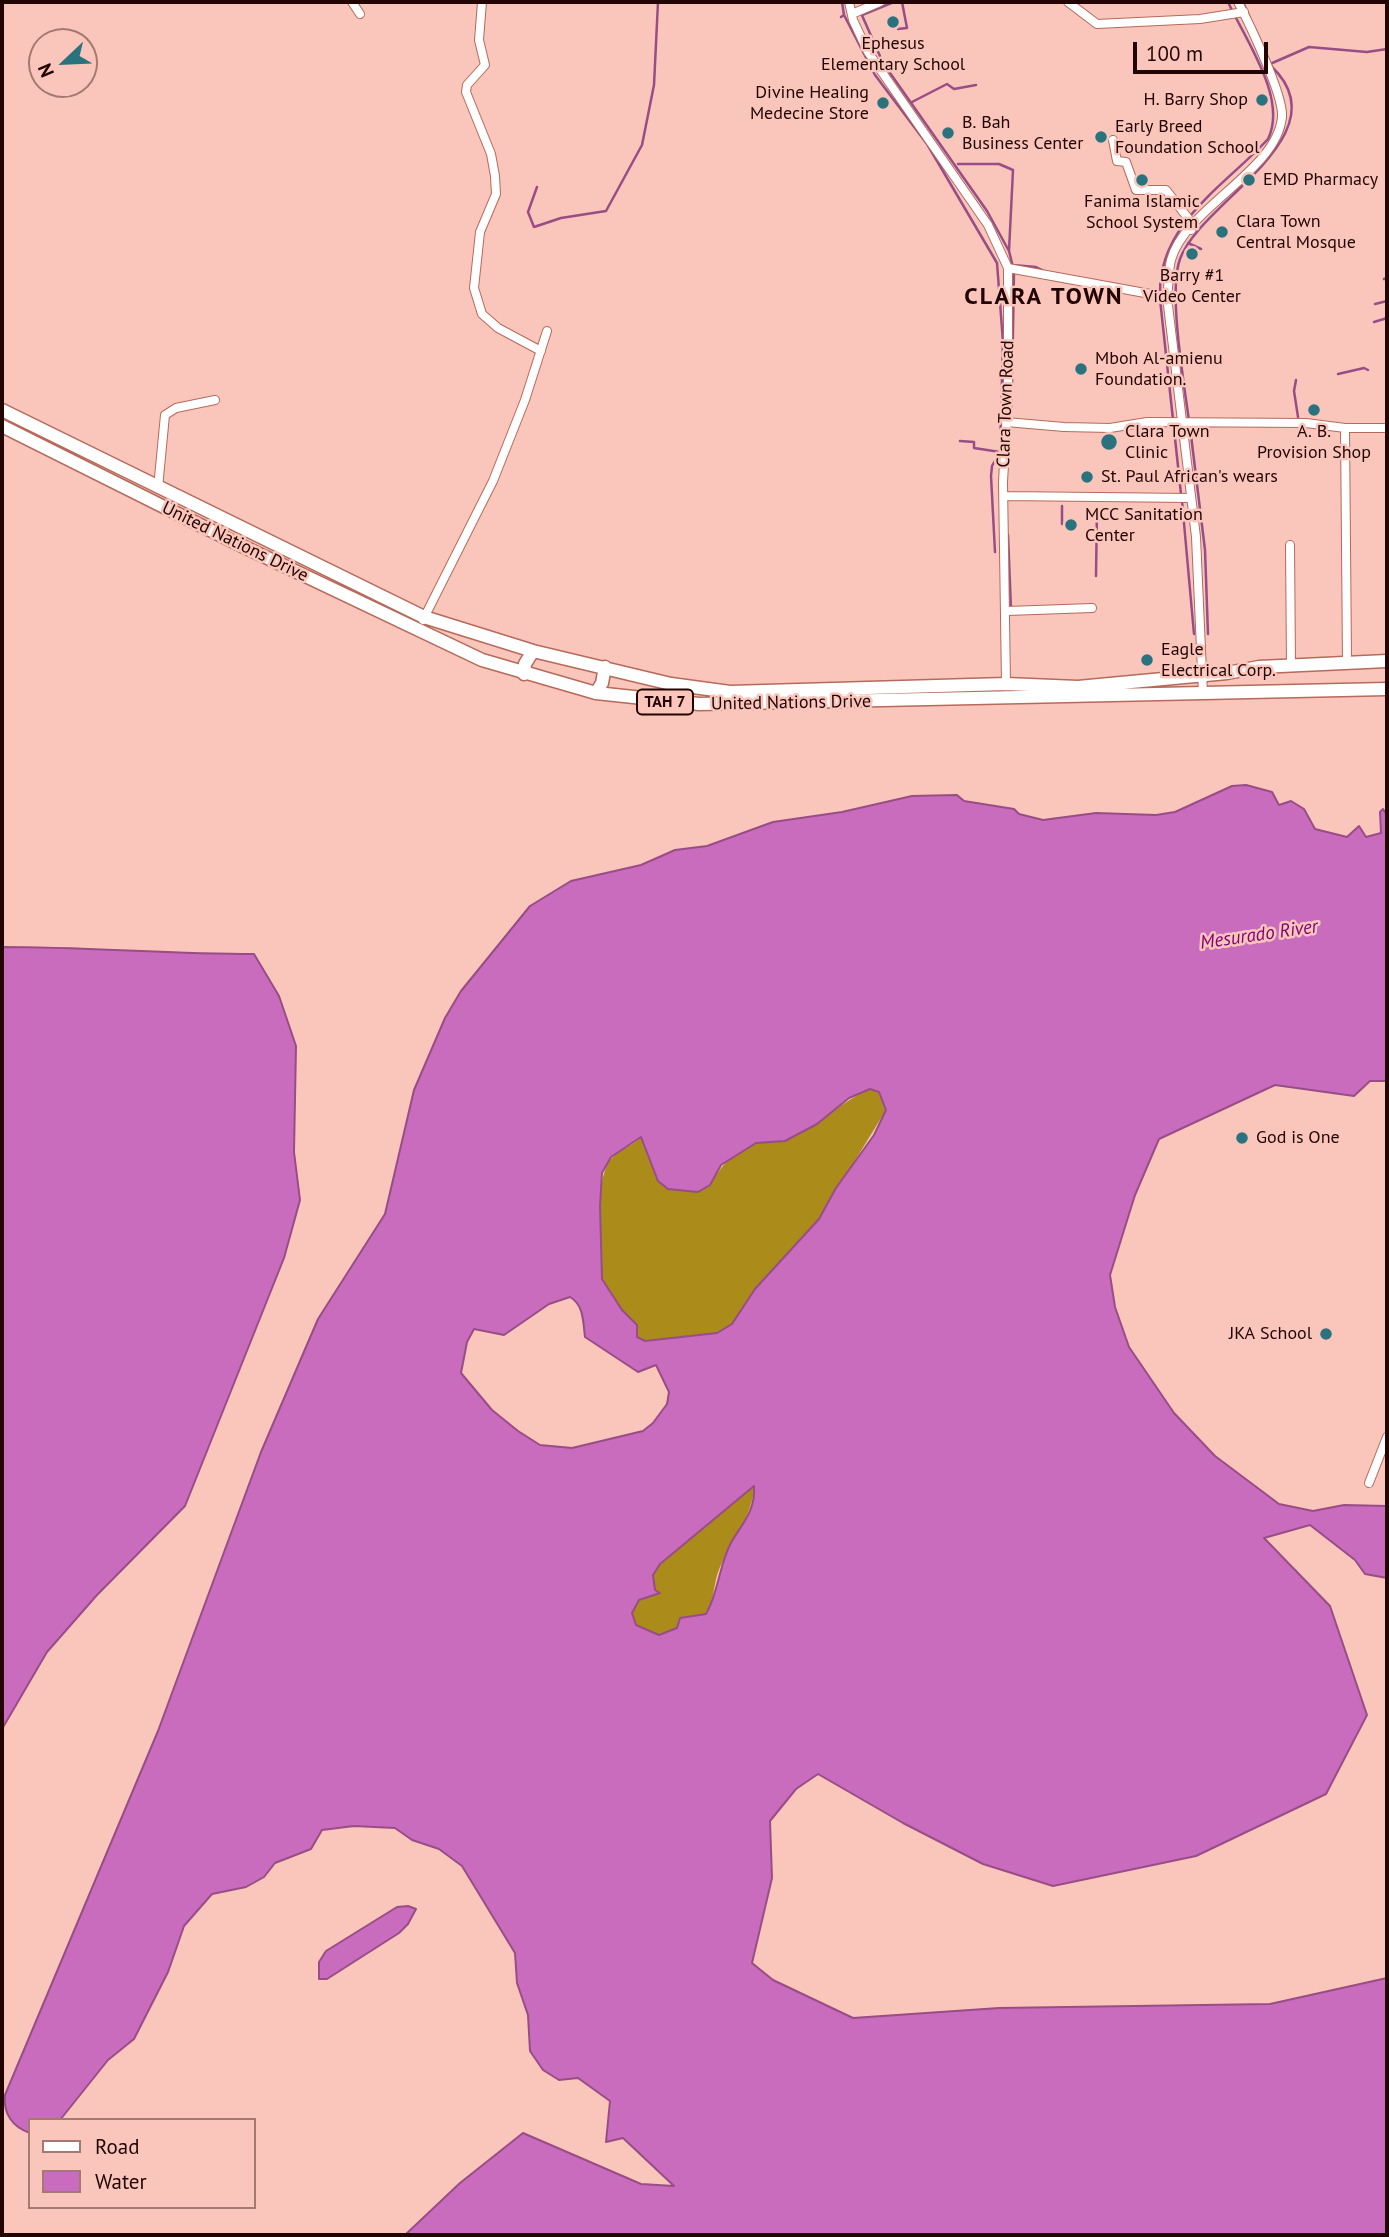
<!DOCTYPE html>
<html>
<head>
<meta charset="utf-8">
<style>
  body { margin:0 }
  #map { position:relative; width:1389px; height:2237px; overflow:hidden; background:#fac6bb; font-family:"PT Sans",sans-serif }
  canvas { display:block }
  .frame { position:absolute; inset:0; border:4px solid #220503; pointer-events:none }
  .legend { position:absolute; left:28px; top:2118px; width:228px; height:91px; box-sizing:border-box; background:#fac6bb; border:2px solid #a47971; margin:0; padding:9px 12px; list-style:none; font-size:21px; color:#220503 }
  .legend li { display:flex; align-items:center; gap:14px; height:35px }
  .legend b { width:35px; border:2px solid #a47971 }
  .north { position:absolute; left:28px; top:28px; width:70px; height:70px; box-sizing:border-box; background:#fac6bb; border:2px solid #a47971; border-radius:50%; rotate:247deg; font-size:19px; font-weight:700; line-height:28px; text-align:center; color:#220503 }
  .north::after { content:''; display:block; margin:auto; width:24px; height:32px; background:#2b727f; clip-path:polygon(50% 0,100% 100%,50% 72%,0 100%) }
  .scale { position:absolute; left:1133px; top:42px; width:135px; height:32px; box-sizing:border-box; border:4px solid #220503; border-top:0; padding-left:9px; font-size:21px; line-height:24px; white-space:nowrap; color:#220503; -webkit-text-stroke:5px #fac6bb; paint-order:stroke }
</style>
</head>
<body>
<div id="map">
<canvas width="1389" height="2237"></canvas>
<div class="frame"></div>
<ul class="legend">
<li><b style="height:9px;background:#fff"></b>Road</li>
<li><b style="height:19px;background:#ca6cbe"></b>Water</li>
</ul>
<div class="north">N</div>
<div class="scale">100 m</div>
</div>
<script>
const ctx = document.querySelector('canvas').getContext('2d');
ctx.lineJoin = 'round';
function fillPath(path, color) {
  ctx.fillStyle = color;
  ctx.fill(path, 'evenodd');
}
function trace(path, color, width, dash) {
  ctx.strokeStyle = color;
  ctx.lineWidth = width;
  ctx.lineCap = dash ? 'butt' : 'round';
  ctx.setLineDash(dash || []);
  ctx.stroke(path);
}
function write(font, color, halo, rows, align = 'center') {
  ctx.font = font + ' "PT Sans",sans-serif';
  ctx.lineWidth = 5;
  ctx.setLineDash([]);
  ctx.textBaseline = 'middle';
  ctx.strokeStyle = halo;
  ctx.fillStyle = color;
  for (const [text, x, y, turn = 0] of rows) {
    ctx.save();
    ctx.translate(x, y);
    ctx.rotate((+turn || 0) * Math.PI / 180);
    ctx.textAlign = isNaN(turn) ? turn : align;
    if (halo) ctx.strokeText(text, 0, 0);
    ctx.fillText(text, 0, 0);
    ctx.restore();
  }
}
const forest = new Path2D(`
  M870,1089L879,1091L886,1110L819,1219L755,1289L732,1324L717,1333L645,1341L637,1336V1325C625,1313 605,1294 602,1277C597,1253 595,1177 611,1159C618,1150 633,1146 641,1137L658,1181L710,1185C720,1167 737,1147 758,1143C772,1140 783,1143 796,1136C822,1121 843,1101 870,1089Z
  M755,1485C751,1518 734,1538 720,1567C713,1583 715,1599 706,1614L680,1618L677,1628L659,1635L636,1625L632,1613L639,1600L659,1593L655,1591L653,1575L660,1564Z`);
const water = new Path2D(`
  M1246,785L1272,792L1279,805L1291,801L1304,809L1315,829L1347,837L1359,826L1366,837L1381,833L1380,812L1383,809L1387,815V1081H1370L1354,1096L1275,1085L1159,1139L1135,1195L1110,1275L1115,1307L1129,1347L1174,1413L1215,1456L1279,1504L1313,1511L1344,1505L1387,1506V1578L1365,1574L1355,1560L1310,1525L1264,1538L1330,1606L1367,1715L1326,1794L1196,1856L1053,1886L983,1864L903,1823L818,1774L796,1789L770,1821L772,1878L752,1963L773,1980L853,2018L999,2008L1270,2004L1387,1978V2235H405L460,2183L523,2133L641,2184L674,2186L623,2138L606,2142L610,2101L578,2078L559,2080L543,2070L530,2051L528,2015L517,1983L515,1953L462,1866L439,1849L412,1840L395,1828L354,1826L322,1830L311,1849L275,1863L264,1877L246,1887L212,1894L184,1926L168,1972L134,2039L108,2060L60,2120H30V2133C12,2127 3,2113 5,2095L158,1731L261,1452L318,1319L385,1214L414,1090L445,1018L461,991L530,906L571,881L641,865L675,850L707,846L773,822L842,812L912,796L957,795L964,801L1014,809L1019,814L1043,820L1096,813L1156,815L1175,812L1232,786ZM870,1089L879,1092L886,1110L874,1135L836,1188L819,1219L755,1289L732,1324L717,1333L645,1341L637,1337V1325L622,1310L602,1279L600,1206L602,1173L611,1157L641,1137L658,1181L668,1189L698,1192L710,1185L721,1165L756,1143L785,1141L817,1124L849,1098ZM570,1297C584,1305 583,1322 585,1337L638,1372L656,1365L669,1392L667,1404L653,1423L643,1431L572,1448L540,1445L518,1431L492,1410L461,1373L467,1342L474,1329L504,1335L549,1304ZM754,1486C756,1510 742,1524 732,1541C719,1563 719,1592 706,1614L680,1618L677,1628L659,1635L636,1625L632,1613L639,1600L660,1593L655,1590L653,1575L660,1564Z
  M2,947C86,947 170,954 254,954L279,996L296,1046L294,1152L300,1200L284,1258L185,1506L97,1595L47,1652L2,1729Z
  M408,1906L416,1909L408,1924L399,1933L327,1979H319V1962L326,1951L397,1907Z`);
const stream = new Path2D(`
  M1243,2L1250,18
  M861,13L883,63L987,211L1009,251L1014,271L1012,386
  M844,15L875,75L927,144L997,263L1003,342L1000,452L992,466L991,476L995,552
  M862,15L894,2
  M841,17L844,15L842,2
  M898,26V29L907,28L902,2
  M1270,64L1309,47L1367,52L1387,49
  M912,102L947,84L954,89L976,85
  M958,164H999L1013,170L1009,251
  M537,187L528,212L534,227L561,218L606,211L642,145L654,85L658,2
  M1188,243L1201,249
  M1013,265L1036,267L1046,272
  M1384,279L1387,278
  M1160,293C1159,223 1226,185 1268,139C1288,99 1245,39 1228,2
  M1160,299L1181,494
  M1375,304L1387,301
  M1374,322L1387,318
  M1338,374L1364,368L1368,370
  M1296,380L1294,391L1298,417
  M1189,421C1184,383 1168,291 1180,259C1200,202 1345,135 1271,66
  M1190,427L1205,550L1208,634
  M1009,434L1011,406
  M960,441L974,442V448L1000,452
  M1182,501L1194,634
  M1062,524V506
  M1008,535L1011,609
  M1096,576L1097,508`);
const minor = new Path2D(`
  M352,2L360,14
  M482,2L479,40L485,65L467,85L466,92L491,154L495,176L496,194L480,232L474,288L482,314L498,328L541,351
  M849,2L853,20L868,52L988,225L1008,268V393L1003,482L1006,684
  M1068,2L1097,24L1200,19L1244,12
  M852,14L880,2
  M1113,140L1117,161L1126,162L1136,190H1166L1188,218L1191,230
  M1008,268L1167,297
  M1006,422L1064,427L1110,428L1147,422L1306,423L1345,428H1387
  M1345,428L1347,662
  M158,488L165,415L176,408L215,400
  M1004,496L1191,498
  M1290,545L1291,666
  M1007,611L1092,608
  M423,620L493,481L525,400L547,331
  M1203,694L1196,537L1167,297C1169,286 1168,271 1171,260C1185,208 1277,171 1282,117C1284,96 1249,23 1238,2
  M1369,1483L1387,1437`);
const trunk = new Path2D(`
  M2,410L424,617L533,651L671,684L730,692L1006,684L1078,687L1227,673L1259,667L1387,661
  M2,426L236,543L482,660L596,693L699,704L1387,689
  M524,674L525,664L533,651
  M596,693L602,683L605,667`);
const markers = [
  [893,22,7,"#2b727f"],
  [1262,100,7,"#2b727f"],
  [883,103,7,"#2b727f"],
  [948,133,7,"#2b727f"],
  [1101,137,7,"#2b727f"],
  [1142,180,7,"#2b727f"],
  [1249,180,7,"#2b727f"],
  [1222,232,7,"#2b727f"],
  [1192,254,7,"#2b727f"],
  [1081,369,7,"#2b727f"],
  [1314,410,7,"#2b727f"],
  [1109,442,9,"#2b727f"],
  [1087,477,7,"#2b727f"],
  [1071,525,7,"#2b727f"],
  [1147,660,7,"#2b727f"],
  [1242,1138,7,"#2b727f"],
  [1326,1334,7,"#2b727f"]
];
const shields = [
  [665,702,56]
];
const shieldNames = [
  ["TAH 7",665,702]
];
const poiNames = [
  ["Ephesus",893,44,"center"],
  ["Elementary School",893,65,"center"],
  ["Divine Healing",869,93,"right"],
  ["Medecine Store",869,114,"right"],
  ["H. Barry Shop",1248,100,"right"],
  ["B. Bah",962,123],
  ["Business Center",962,144],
  ["Early Breed",1115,127],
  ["Foundation School",1115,148],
  ["EMD Pharmacy",1263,180],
  ["Fanima Islamic",1142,202,"center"],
  ["School System",1142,223,"center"],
  ["Clara Town",1236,222],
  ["Central Mosque",1236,243],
  ["Barry #1",1192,276,"center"],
  ["Video Center",1192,297,"center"],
  ["Mboh Al-amienu",1095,359],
  ["Foundation.",1095,380],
  ["Clara Town",1125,432],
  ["Clinic",1125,453],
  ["A. B.",1314,432,"center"],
  ["Provision Shop",1314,453,"center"],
  ["St. Paul African's wears",1101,477],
  ["MCC Sanitation",1085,515],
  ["Center",1085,536],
  ["Eagle",1161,650],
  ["Electrical Corp.",1161,671],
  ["God is One",1256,1138],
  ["JKA School",1312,1334,"right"]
];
const streetNames = [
  ["Clara Town Road",1006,404,-88],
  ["United Nations Drive",235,542,26],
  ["United Nations Drive",791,703,-1]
];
const waterNames = [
  ["Mesurado River",1259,935,-8]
];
const districtNames = [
  ["CLARA TOWN",1044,297]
];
fillPath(forest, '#ab8c1b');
fillPath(water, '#ca6cbe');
trace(water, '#984d86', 2);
trace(stream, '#984d86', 2.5);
trace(minor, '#b7695a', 10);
trace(trunk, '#b7695a', 15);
trace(minor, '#fff', 8);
trace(trunk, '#fff', 12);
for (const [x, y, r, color] of markers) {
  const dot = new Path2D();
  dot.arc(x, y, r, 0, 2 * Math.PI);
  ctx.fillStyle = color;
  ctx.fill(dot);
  trace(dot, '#fac6bb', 2.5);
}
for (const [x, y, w] of shields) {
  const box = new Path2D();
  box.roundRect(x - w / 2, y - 12.5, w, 25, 5);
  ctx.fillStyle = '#fac6bb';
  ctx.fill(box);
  trace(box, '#220503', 2);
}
write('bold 16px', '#220503', null, shieldNames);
write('18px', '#220503', '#fac6bb', poiNames, 'left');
write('18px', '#220503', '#fac6bb', streetNames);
write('italic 19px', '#810278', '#fac6bb', waterNames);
ctx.letterSpacing = '2px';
write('bold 24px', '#220503', '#fac6bb', districtNames);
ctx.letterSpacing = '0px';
</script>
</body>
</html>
